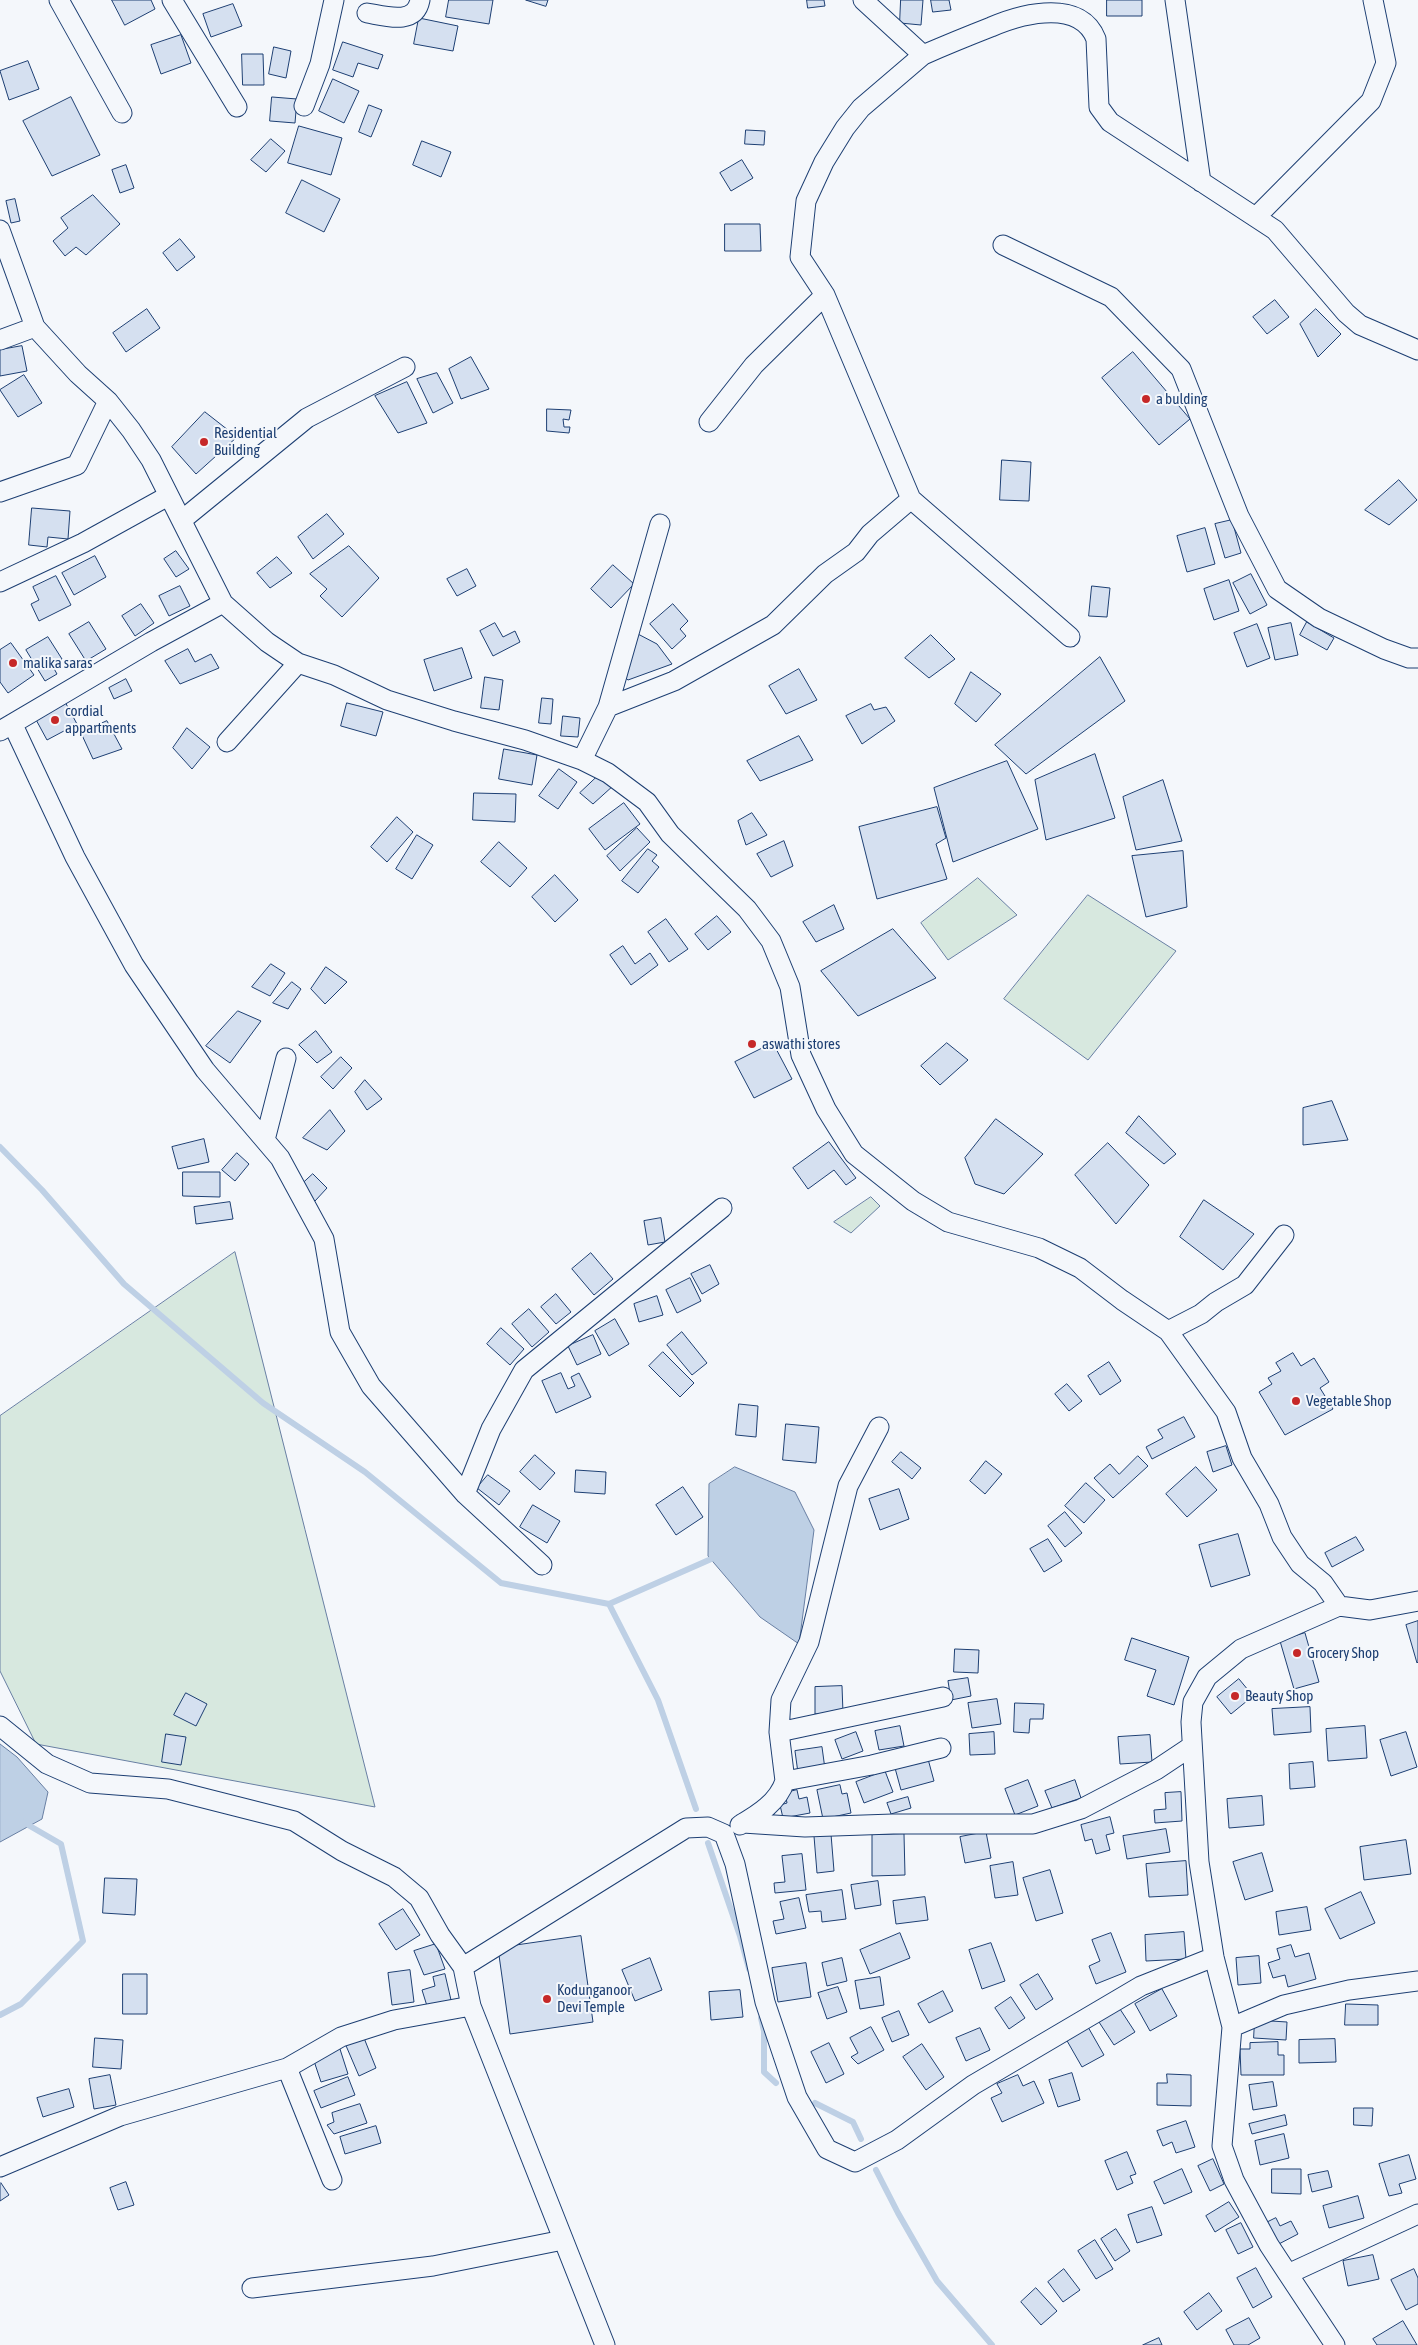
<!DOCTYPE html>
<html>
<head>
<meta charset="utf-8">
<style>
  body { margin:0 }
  canvas { display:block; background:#f4f7fb }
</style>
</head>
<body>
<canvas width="1418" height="2345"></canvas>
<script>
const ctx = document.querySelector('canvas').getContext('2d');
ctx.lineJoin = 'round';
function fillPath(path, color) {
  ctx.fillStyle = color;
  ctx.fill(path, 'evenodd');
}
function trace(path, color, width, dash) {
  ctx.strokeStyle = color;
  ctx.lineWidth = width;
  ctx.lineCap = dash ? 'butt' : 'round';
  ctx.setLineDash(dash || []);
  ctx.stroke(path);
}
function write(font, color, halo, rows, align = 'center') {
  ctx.font = font + ' "Asap Condensed",sans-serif';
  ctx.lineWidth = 4;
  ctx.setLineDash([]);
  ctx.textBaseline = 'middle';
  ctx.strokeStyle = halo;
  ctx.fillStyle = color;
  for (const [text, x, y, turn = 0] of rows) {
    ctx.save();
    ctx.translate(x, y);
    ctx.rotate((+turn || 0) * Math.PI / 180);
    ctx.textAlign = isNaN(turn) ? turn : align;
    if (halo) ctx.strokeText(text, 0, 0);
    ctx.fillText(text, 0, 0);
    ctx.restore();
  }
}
const green = new Path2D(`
  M978,878L1017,915L948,960L921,923Z
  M1088,895L1176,951L1088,1060L1004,999Z
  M871,1197L880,1206L851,1233L834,1222Z
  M235,1252L375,1807L36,1744L0,1671V1416Z`);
const water = new Path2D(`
  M735,1467L795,1492L814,1530L799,1644L760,1617L708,1556L709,1484Z
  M0,1744L17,1757L48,1792L42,1819L0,1842Z`);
const stream = new Path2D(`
  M0,1147L42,1190L124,1284L263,1403L365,1472L501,1583L609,1604L718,1556
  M609,1604L658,1700L696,1809
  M708,1843L740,1936L749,1969
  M0,2015L21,2004L83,1941L61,1844L23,1822
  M761,2018L764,2031V2072L776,2083
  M815,2103L853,2122L861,2139
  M876,2170L898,2213L937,2281L992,2345`);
const building = new Path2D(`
  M112,0H151L155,9L125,25Z
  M449,0H493L489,24L446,17Z
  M526,0H548L546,6Z
  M807,0H824L825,6L808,8Z
  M901,0H923L921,25L900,23Z
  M931,0H949L951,10L933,12Z
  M1107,0H1142V16H1107Z
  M233,4L242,26L211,37L203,14Z
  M419,18L458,26L453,51L414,44Z
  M181,35L191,63L161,74L151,45Z
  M343,42L383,55L378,69L358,63L353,77L333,70Z
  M274,47L291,51L286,78L269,74Z
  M242,54H263L264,85H243Z
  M28,61L39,89L9,100L0,71Z
  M333,79L359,91L344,123L319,111Z
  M71,97L100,155L52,176L23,121Z
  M272,97L297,99L295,123L270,121Z
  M369,105L382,110L371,137L359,132Z
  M299,126L342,138L331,175L288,163Z
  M746,130L765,131L764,145L745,144Z
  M271,139L285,151L266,172L251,160Z
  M422,141L451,152L441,177L413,165Z
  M742,160L753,178L731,191L720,173Z
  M126,165L134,188L120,193L112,170Z
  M302,180L340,199L324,232L286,213Z
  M93,195L120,224L86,255L76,247L65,256L53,241L68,228L61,218Z
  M15,199L20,221L11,223L6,201Z
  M725,224H760L761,251H725Z
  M180,239L195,257L177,271L163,253Z
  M1275,300L1289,317L1267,334L1253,317Z
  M147,309L160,328L126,352L113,333Z
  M1316,309L1341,334L1318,357L1300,324Z
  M22,346L27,371L0,376V350Z
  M1133,352L1190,419L1159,445L1102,378Z
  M471,357L489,389L461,399L449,369Z
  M437,373L453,403L433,413L417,379Z
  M24,375L42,403L18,417L0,390Z
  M407,382L427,423L398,433L375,396Z
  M547,409L571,410L569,420L563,419L564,427H570L569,433L547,431Z
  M205,412L237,437L196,474L172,447Z
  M1002,460L1031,462L1029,501L1000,500Z
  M1399,480L1417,500L1389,525L1365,510Z
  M32,508L70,511L68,539L48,537L47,547L29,545Z
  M327,514L344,534L313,559L298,537Z
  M1232,520L1241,553L1225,558L1215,524Z
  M1205,528L1215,564L1187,572L1177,536Z
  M349,546L379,578L342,617L320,596L327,589L310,574Z
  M176,551L189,569L176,577L164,559Z
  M95,556L106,577L74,595L62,573Z
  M277,557L292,573L270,588L257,573Z
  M613,565L634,584L611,608L591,589Z
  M467,569L476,586L457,596L447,579Z
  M1251,574L1267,605L1250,614L1233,583Z
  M56,576L71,605L39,621L31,604L39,600L33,587Z
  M1229,580L1239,611L1214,620L1204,589Z
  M180,586L190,606L169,616L159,596Z
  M1092,586L1110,588L1107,617L1089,616Z
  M141,604L154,623L135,636L122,616Z
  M673,604L688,621L680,629L686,636L672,649L650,624Z
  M89,622L106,649L86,661L69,634Z
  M1307,622L1334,638L1327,650L1300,635Z
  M495,623L503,637L515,631L520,642L493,656L480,631Z
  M1291,623L1298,655L1275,660L1268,628Z
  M1257,624L1270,658L1247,667L1234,633Z
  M636,633L657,644L672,664L628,680L622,675Z
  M931,635L955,659L929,678L905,658Z
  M48,637L62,659L52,665L57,674L45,681L26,650Z
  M11,643L34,675L8,693L0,682V650Z
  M462,648L472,678L434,691L424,660Z
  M188,649L195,662L211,654L219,668L180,684L165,661Z
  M1100,657L1125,701L1026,774L995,745Z
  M799,669L817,700L786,714L769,686Z
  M971,672L1001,694L976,722L955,704Z
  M485,677L503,680L499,710L481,708Z
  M126,679L132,691L114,699L109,688Z
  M542,698L553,699L551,724L539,723Z
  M64,700L77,724L47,740L34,716Z
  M347,703L383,712L376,736L341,726Z
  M871,704L874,710L886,707L895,721L862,744L846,716Z
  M563,716L580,718L578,737L561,736Z
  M107,721L122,749L93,759L81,733Z
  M187,728L210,747L192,769L173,748Z
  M799,736L813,760L760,781L747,761Z
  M504,749L537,755L532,785L499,779Z
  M1095,754L1115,818L1046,840L1035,780Z
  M1007,761L1038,829L953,862L934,788Z
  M559,769L577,782L558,809L539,796Z
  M599,775L614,785L593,804L580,793Z
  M1163,780L1182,841L1136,850L1123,797Z
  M474,793L516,794L515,822L473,820Z
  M624,803L640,824L605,850L589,829Z
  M937,807L946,838L936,844L947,879L877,899L859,827Z
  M752,813L767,835L746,845L738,821Z
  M397,817L413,832L387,862L371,847Z
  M637,828L650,842L620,871L607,856Z
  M417,835L433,845L412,879L396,869Z
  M784,841L793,866L771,877L757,854Z
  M499,842L527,868L510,887L481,862Z
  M648,849L657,855L652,861L659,867L638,893L622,881Z
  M1183,851L1187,907L1146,917L1132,856Z
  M555,875L578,900L555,922L532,897Z
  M834,905L844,929L816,942L803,922Z
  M717,916L731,932L708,950L695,934Z
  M666,919L688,949L669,962L648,932Z
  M893,929L936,978L858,1016L821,971Z
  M623,946L635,964L650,953L658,965L631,985L610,955Z
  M271,964L285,973L270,996L252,987Z
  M326,967L347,982L325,1004L311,989Z
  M292,982L301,989L288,1009L273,1003Z
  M238,1011L261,1021L230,1063L206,1046Z
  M316,1031L332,1052L317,1063L299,1045Z
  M773,1043L792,1079L754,1098L735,1062Z
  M947,1043L968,1060L940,1085L921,1066Z
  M341,1057L352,1068L333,1089L321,1077Z
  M365,1080L382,1099L367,1110L355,1092Z
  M1332,1101L1348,1140L1303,1145V1108Z
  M330,1110L345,1131L327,1150L303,1138Z
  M1139,1116L1176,1154L1164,1164L1126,1133Z
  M996,1119L1043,1154L1004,1194L975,1184L965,1158Z
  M204,1139L209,1162L178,1169L172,1147Z
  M829,1142L856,1178L846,1185L834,1170L808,1189L793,1168Z
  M1108,1143L1149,1185L1116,1224L1075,1175Z
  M237,1153L249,1164L235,1181L222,1170Z
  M183,1172H220V1197L183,1196Z
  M313,1174L327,1188L315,1201L300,1186Z
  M1204,1200L1254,1234L1223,1270L1180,1237Z
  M230,1202L233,1219L196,1224L194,1207Z
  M661,1218L665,1242L648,1245L644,1221Z
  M591,1253L613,1279L594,1295L572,1269Z
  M710,1265L719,1284L702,1294L691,1274Z
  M690,1278L701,1301L677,1313L666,1290Z
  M556,1294L571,1312L556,1324L541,1307Z
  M657,1296L663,1315L639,1322L634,1304Z
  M529,1309L549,1332L532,1347L512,1324Z
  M615,1319L629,1344L609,1356L595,1331Z
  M501,1328L524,1349L510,1365L487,1344Z
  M682,1332L707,1363L692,1375L667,1345Z
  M593,1335L601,1354L577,1365L568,1346Z
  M663,1352L694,1383L680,1397L649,1366Z
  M1293,1353L1301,1366L1314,1358L1329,1382L1320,1388L1333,1409L1285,1435L1259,1392L1272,1384L1268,1378L1281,1371L1276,1363Z
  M1109,1362L1121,1381L1100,1395L1088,1376Z
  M561,1373L568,1389L575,1386L571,1377L579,1373L591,1397L556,1413L542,1381Z
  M1067,1384L1082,1401L1069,1411L1055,1394Z
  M739,1404L758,1406L756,1437L736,1435Z
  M1184,1417L1195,1437L1152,1459L1146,1447L1163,1438L1158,1430Z
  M786,1424L819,1427L816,1463L783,1460Z
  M1226,1446L1232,1465L1213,1472L1207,1452Z
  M901,1452L921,1468L912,1479L892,1462Z
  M535,1455L555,1473L540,1490L520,1472Z
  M1138,1456L1148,1466L1113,1498L1094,1478L1110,1464L1119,1474Z
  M986,1461L1002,1474L985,1494L970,1481Z
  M1196,1467L1217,1490L1187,1517L1166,1494Z
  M576,1470L606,1472L605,1494L575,1492Z
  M488,1475L510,1491L499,1505L477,1488Z
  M1086,1483L1105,1500L1084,1523L1065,1506Z
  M683,1487L703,1517L676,1535L656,1505Z
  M899,1489L909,1519L880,1530L869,1499Z
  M533,1505L560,1521L547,1543L520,1527Z
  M1065,1512L1082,1533L1065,1547L1048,1526Z
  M1238,1534L1250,1575L1211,1587L1199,1545Z
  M1356,1537L1364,1550L1332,1567L1325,1553Z
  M1048,1539L1062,1561L1044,1572L1030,1549Z
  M1418,1621V1662L1417,1663L1406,1625Z
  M1305,1633L1319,1682L1294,1689L1280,1641Z
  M1132,1638L1189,1657L1174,1705L1147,1696L1156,1670L1125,1660Z
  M955,1649L979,1650L978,1673L954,1672Z
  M968,1678L971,1696L951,1700L948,1681Z
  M1239,1679L1253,1696L1231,1714L1217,1697Z
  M842,1686L843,1713L815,1714V1687Z
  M186,1693L207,1704L196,1726L174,1715Z
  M997,1699L1001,1724L972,1728L968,1703Z
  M1015,1703L1044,1704L1043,1719H1030L1029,1733L1014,1732Z
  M1310,1707L1311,1732L1274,1735L1272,1709Z
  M900,1726L904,1746L879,1750L875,1731Z
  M1365,1726L1367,1758L1328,1761L1326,1729Z
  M856,1732L863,1751L842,1759L835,1740Z
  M994,1732L995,1754L970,1755L969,1734Z
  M1406,1732L1417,1767L1391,1776L1380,1740Z
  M166,1734L186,1737L181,1765L162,1762Z
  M1150,1735L1152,1762L1120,1764L1118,1737Z
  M822,1747L825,1769L798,1773L795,1751Z
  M928,1759L934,1781L901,1790L895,1768Z
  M1313,1762L1315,1787L1290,1789L1289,1764Z
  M885,1771L893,1792L864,1803L856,1782Z
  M1028,1780L1038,1806L1015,1815L1005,1789Z
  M1075,1780L1081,1798L1052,1808L1045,1791Z
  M840,1785L842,1794L847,1793L851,1813L823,1819L817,1790Z
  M797,1790L799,1799L807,1797L810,1813L783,1818L780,1805L787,1803L785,1793Z
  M1181,1792L1182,1821L1155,1823L1154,1810L1166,1809L1165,1793Z
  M1262,1796L1264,1825L1229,1828L1227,1799Z
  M908,1797L911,1808L891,1814L887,1803Z
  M1110,1817L1114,1833L1106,1835L1110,1850L1096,1854L1092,1839L1085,1841L1081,1825Z
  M1166,1829L1170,1852L1127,1859L1123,1836Z
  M986,1832L991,1858L965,1863L960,1837Z
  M831,1834L834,1871L817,1873L814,1836Z
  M904,1834L905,1875L872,1876V1835Z
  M1406,1840L1411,1874L1364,1880L1360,1847Z
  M1262,1853L1273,1891L1245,1900L1233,1862Z
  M802,1854L806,1890L775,1893L774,1883L785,1882L782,1856Z
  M1186,1861L1188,1895L1149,1897L1146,1864Z
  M1013,1862L1018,1895L995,1898L990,1866Z
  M1050,1870L1063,1913L1036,1921L1023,1878Z
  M105,1878L137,1879L135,1915L103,1913Z
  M878,1881L881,1905L855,1909L851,1885Z
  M842,1890L846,1919L822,1922L821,1911L809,1912L806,1895Z
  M1361,1892L1375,1923L1340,1939L1325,1909Z
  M925,1897L928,1920L896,1924L893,1901Z
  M799,1898L806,1928L776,1934L773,1921L784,1919L780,1902Z
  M1307,1907L1311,1930L1279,1935L1276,1912Z
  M403,1909L420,1935L396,1950L379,1924Z
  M1184,1932L1186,1959L1146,1961L1145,1935Z
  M900,1933L910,1958L870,1974L860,1950Z
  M1111,1933L1126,1972L1096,1984L1089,1966L1100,1961L1092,1940Z
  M581,1936L593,2022L510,2034L498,1948Z
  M991,1943L1005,1981L982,1989L969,1950Z
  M436,1944L445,1969L424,1975L414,1951Z
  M1291,1945L1295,1957L1309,1953L1316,1979L1288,1987L1285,1975L1273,1978L1268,1963L1280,1959L1277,1949Z
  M1259,1956L1261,1983L1238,1985L1236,1958Z
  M650,1958L662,1990L635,2001L622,1970Z
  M842,1958L847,1981L827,1986L822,1963Z
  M806,1963L811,1997L778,2002L772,1968Z
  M410,1970L414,2002L392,2005L388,1973Z
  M123,1974H147V2014H123Z
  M445,1974L451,2000L427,2006L422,1990L435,1986L433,1977Z
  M1038,1974L1053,1999L1036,2010L1020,1985Z
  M880,1977L884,2005L860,2009L855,1981Z
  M838,1987L847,2012L827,2019L818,1993Z
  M1162,1989L1177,2016L1150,2031L1135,2004Z
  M740,1990L743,2017L711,2020L709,1992Z
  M943,1991L953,2011L929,2023L918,2004Z
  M1011,1997L1025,2018L1009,2029L995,2008Z
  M1346,2004L1378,2005V2025H1345Z
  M1118,2006L1135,2032L1114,2045L1097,2019Z
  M899,2011L909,2035L892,2042L882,2018Z
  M1255,2020L1287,2022L1286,2040L1254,2038Z
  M871,2027L884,2050L858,2064L851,2057L858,2053L850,2038Z
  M1088,2027L1104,2055L1082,2067L1066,2039Z
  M980,2028L990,2050L966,2061L956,2038Z
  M362,2033L376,2068L359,2076L344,2041Z
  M95,2038L123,2040L121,2069L93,2067Z
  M1335,2039L1336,2062L1299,2063V2040Z
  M1278,2042V2055H1284V2075H1241L1240,2049H1250V2043Z
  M829,2043L844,2074L826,2083L811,2052Z
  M922,2044L944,2077L926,2090L903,2057Z
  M339,2046L348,2074L321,2082L312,2055Z
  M1072,2073L1080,2100L1058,2107L1049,2080Z
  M1167,2074L1191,2075V2106L1157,2105V2083H1167Z
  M110,2075L116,2105L94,2109L89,2079Z
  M1018,2075L1023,2086L1034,2081L1044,2103L1002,2122L991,2098L1002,2093L997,2084Z
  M348,2077L355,2095L321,2108L314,2091Z
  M1273,2082L1277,2106L1253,2110L1249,2085Z
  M69,2089L74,2107L43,2117L37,2098Z
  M360,2104L367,2123L334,2134L327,2125L334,2122L332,2113Z
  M1354,2108H1373L1372,2126L1354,2125Z
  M1285,2115L1287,2125L1252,2134L1249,2124Z
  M1186,2121L1195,2147L1176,2153L1172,2142L1163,2146L1157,2131Z
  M376,2126L381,2143L345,2154L340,2137Z
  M1284,2134L1289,2158L1260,2165L1255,2141Z
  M1127,2152L1136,2174L1130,2176L1133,2183L1117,2190L1105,2161Z
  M1409,2155L1416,2179L1399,2184L1402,2193L1389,2196L1379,2164Z
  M1213,2159L1224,2184L1210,2191L1198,2166Z
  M1182,2169L1192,2192L1164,2204L1154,2182Z
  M1272,2169H1301V2194L1272,2193Z
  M1328,2171L1332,2187L1312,2192L1308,2175Z
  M126,2182L134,2205L118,2210L110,2188Z
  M1,2183L9,2195L0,2201V2184Z
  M1358,2196L1364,2218L1329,2228L1323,2206Z
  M1229,2202L1239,2217L1215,2232L1206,2216Z
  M1152,2207L1162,2235L1137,2243L1128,2215Z
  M1276,2218L1280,2226L1291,2221L1298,2234L1275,2246L1264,2224Z
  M1241,2223L1253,2247L1238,2254L1226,2230Z
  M1116,2229L1130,2251L1115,2261L1101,2239Z
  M1095,2240L1113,2269L1096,2279L1078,2251Z
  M1373,2255L1379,2279L1348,2286L1343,2261Z
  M1256,2268L1272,2297L1253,2308L1237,2278Z
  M1064,2269L1080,2290L1063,2302L1048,2282Z
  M1414,2269L1418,2278V2304L1406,2310L1391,2280Z
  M1036,2288L1057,2311L1041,2325L1021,2302Z
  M1209,2293L1222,2311L1197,2330L1184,2312Z
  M1249,2318L1260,2338L1248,2345H1234L1226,2330Z
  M1403,2321L1417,2345H1377L1373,2339Z
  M1159,2338L1162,2345H1143Z`);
const minor = new Path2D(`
  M59,0L122,113
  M172,0L237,107
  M863,0L923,55C946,45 968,36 991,27C1026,12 1081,0 1096,39L1099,107L1110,122L1275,230L1346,313L1360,325L1418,350
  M1175,0L1201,182
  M367,13C385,16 415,26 420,0
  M304,106L320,64L334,0
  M1256,217L1371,101L1386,63L1373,0
  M0,230L35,327L78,374L108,401L131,430L151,460L223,603L267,642L298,663L334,675L387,700L454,721L525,740L582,760L608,773L647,802L670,834L747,909L771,941L790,987L801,1055L826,1109L854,1154L913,1201L948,1222L1039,1248L1080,1268L1122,1300L1168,1331L1226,1412L1242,1458L1269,1504L1282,1537L1300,1564L1323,1583L1339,1606
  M1003,245L1111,297L1181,369L1239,516L1277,589L1319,618L1384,649L1409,658H1418
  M0,340L35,327
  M709,422L754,365L825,295
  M0,492L77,465L108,401
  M911,499L825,295L800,257L806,201L824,162L845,128L861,108L923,55
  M182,520L307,418L405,367
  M0,582L83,543L168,496
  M608,707L674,681L773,625L825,574L856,552L870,534L911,499L1070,637
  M13,725L75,857L134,965L205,1070L280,1158L324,1239L340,1332L371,1386L465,1494L542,1565
  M0,731L151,642L223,603
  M227,742L298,663
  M582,760L608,707L660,524
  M265,1140L286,1058
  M1168,1331L1201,1314L1216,1302L1245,1285L1284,1235
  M465,1494L491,1429L524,1370L722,1208
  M1418,1601L1370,1610L1339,1606L1241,1649L1207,1677L1193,1702L1191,1722L1199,1862L1214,1957L1232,2027L1222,2146L1234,2180L1269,2245L1288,2274L1418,2214
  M0,1726L47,1764L90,1783L168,1789L294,1821L342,1851L394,1877L419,1898L440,1935L463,1967L471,2006L605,2345
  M779,1732L943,1697
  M785,1781L779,1732L781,1700L809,1642L848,1486L879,1427
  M743,1823L805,1827L893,1824H1033L1081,1809L1156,1770L1192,1746
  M740,1825C759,1814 778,1802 785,1781L872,1765L941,1748
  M463,1967L686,1828L708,1827L724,1834L735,1864L765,2002L797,2097L827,2149L855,2162L897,2140L973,2085L1141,1986L1214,1957
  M1232,2027L1284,2005L1349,1990L1418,1981
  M287,2068L332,2180
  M0,2167L120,2116L287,2068L341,2037L394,2020L471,2006
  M1288,2274L1335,2345
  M252,2288L433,2266L563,2240`);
const markers = [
  [1146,399,5,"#c62828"],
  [204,442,5,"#c62828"],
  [13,663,5,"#c62828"],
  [55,720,5,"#c62828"],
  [752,1044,5,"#c62828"],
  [1296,1401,5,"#c62828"],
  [1297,1653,5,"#c62828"],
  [1235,1696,5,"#c62828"],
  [547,1999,5,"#c62828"]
];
const poiNames = [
  ["a bulding",1156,399],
  ["Residential",214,433],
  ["Building",214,450],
  ["malika saras",23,663],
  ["cordial",65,711],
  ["appartments",65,728],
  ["aswathi stores",762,1044],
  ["Vegetable Shop",1306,1401],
  ["Grocery Shop",1307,1653],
  ["Beauty Shop",1245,1696],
  ["Kodunganoor",557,1990],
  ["Devi Temple",557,2007]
];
fillPath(green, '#d7e8df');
trace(green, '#687fa3', 1);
fillPath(water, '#bed0e5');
trace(water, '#687fa3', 1);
trace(stream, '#bed0e5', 6);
fillPath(building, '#d5e0f0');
trace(building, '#1d3f73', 1);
trace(minor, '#1d3f73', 21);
trace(minor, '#f4f7fb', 19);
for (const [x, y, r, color] of markers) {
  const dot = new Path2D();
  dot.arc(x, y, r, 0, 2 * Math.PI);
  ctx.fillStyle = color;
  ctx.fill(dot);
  trace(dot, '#f4f7fb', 2);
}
write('15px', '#1d3f73', '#f4f7fb', poiNames, 'left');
</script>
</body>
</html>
